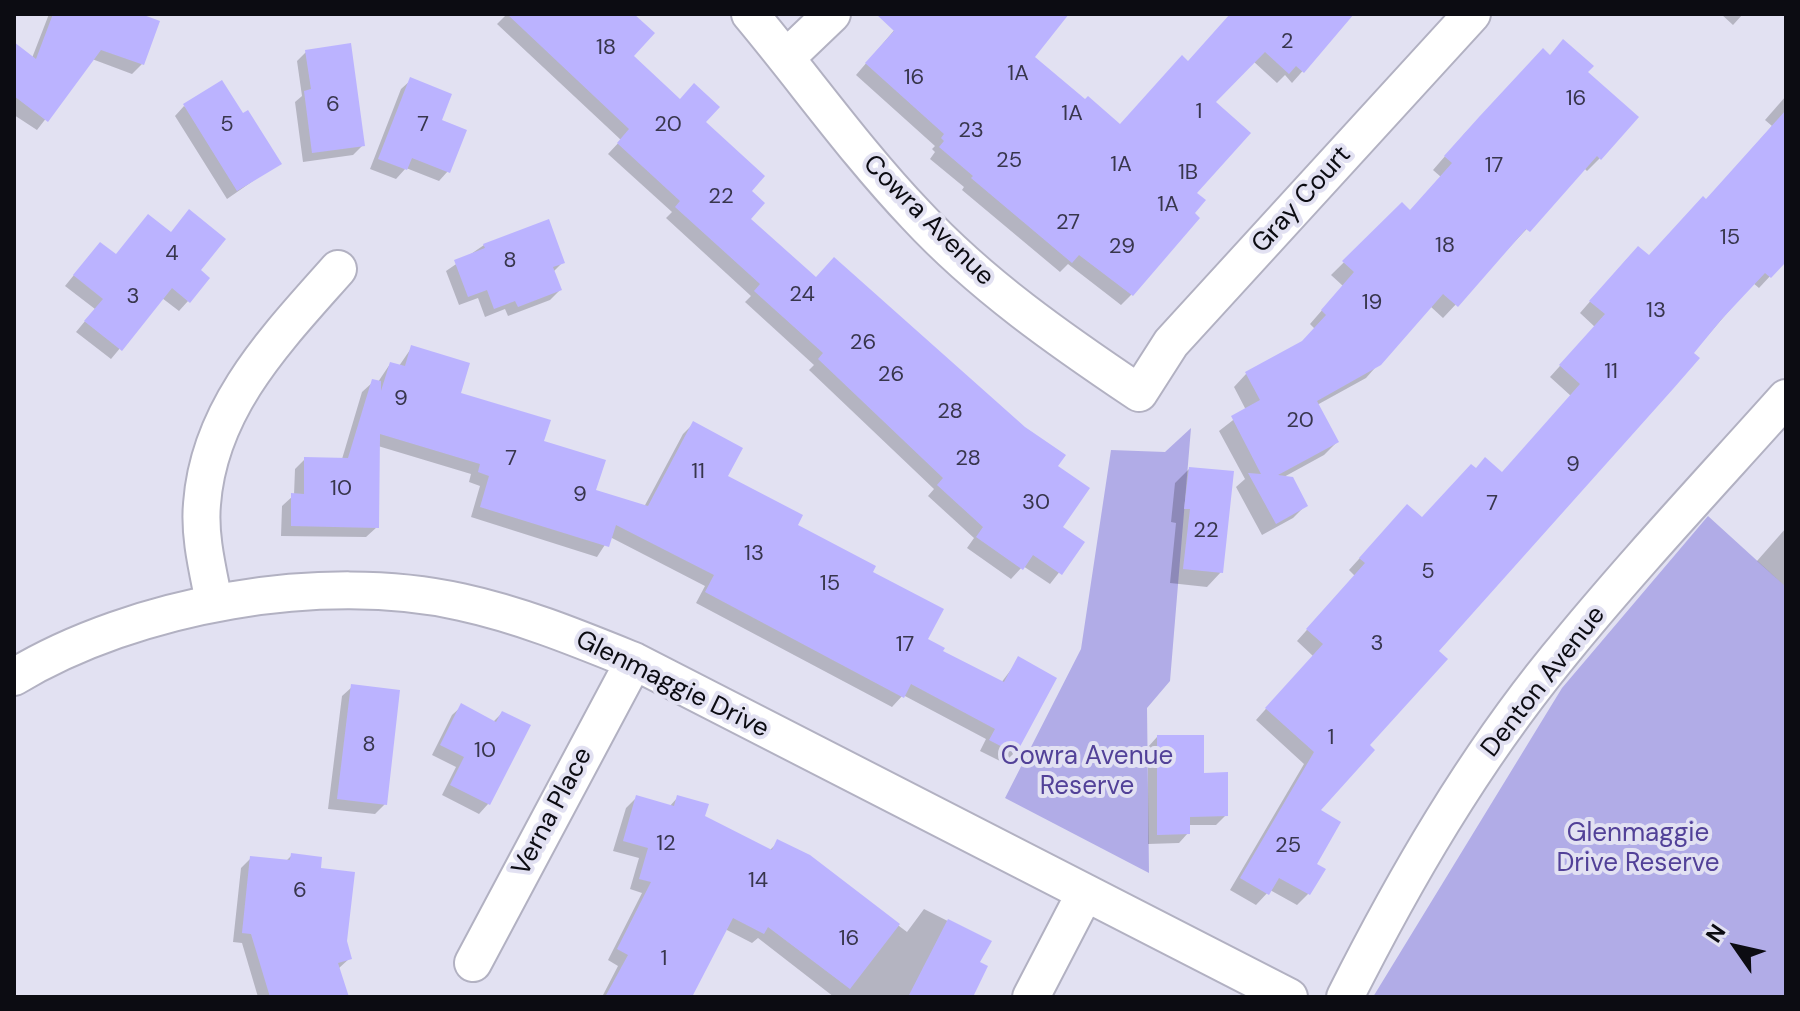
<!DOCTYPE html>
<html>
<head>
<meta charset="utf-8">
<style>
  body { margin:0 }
  #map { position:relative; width:1800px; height:1011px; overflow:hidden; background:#e2e1f2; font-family:"DM Sans",sans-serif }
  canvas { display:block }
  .frame { position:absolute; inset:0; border:16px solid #0c0c12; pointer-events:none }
  .north { position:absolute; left:1696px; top:907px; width:80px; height:80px; -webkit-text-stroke:6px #e2e1f2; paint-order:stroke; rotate:304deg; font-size:22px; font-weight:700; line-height:32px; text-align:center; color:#0c0c12 }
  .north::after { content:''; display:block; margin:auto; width:28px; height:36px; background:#0c0c12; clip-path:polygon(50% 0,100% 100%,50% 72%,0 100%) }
</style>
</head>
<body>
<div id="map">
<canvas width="1800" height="1011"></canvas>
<div class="frame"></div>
<div class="north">N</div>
</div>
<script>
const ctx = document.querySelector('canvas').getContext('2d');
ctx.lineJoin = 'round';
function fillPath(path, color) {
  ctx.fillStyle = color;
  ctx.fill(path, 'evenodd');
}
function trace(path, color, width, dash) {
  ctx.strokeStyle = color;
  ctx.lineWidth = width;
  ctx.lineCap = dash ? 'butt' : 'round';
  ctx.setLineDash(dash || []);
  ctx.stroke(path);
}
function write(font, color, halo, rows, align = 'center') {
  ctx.font = font + ' "DM Sans",sans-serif';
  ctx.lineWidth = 8;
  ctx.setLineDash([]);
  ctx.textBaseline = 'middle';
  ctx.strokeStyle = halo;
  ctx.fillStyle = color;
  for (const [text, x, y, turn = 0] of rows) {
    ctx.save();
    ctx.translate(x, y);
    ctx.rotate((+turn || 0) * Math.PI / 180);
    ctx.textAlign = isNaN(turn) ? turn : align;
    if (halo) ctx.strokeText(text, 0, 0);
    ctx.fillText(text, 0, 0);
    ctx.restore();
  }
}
const green = new Path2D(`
  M1191,428L1170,681L1147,708L1149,873L1005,798L1081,649L1111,450L1165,452Z
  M1708,516L1786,587V997H1373L1562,688Z`);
const shadow = new Path2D(`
  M49,14H135L142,64L132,74L92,59L37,130L14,115V45L32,58Z
  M507,14H630L631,56L704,122L749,191L748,219L816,280L1055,466L1061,528L1082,543L1050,584L1023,566L1011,579L967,548L974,538L928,496L934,489L809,370L814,365L745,302L751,296L666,218L672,212L608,154L621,140L497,24Z
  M908,14H1068L1032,58L1085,102L1120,126L1188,63L1231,14H1353L1292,83L1285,75L1277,83L1253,61L1213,102L1194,193L1131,295L1121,305L1068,264L1060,272L962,190L964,187L930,159L935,152L932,149L935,146L856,75Z
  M1721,14H1743L1733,25Z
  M306,52L363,145L353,155L303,162L295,102L302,96L297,61Z
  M1549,57L1585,72L1600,158L1587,171L1584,168L1443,318L1430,306L1366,378L1317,405L1337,442L1324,455L1282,478L1306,505L1293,518L1262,535L1236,487L1245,479L1219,431L1246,410L1234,387L1246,374L1301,344L1315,329L1310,324L1343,286L1331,275L1402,205L1409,212L1441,177L1433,170L1466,132Z
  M411,80L439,122L448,171L439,181L406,168L396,179L370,169L401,89Z
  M1786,96V259L1759,288L1753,283L1436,651L1317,811L1314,865L1323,870L1308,894L1297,905L1270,890L1256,905L1230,890L1304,764L1256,720L1313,656L1297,641L1355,576L1349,570L1396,518L1421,520L1475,470L1501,474L1571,396L1550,377L1595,327L1580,313L1627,259L1648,258L1706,201L1772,126L1765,120Z
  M184,106L279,163L227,199L175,116Z
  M484,245L563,262L553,272L560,290L550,300L508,316L505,309L485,317L478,298L459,305L446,271Z
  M91,254L198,271L188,301L179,311L162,298L111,359L76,332L95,309L65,286Z
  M412,347L458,394L542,442L594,491L644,507L683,434L693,424L726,477L795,526L871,573L926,640L940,652L1001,683L1019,659L1014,753L1004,763L980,751L986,739L903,695L892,707L696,603L705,586L610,537L597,557L471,517L480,486L469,482L471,474L378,446L377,527L366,537L281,536L282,506L294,495L295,469L305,459H342L362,392L373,382H378L390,364L399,366Z
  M1189,469L1221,572L1207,587L1170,583L1176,523L1171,522L1175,483Z
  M1786,528V587L1757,561Z
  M352,687L385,804L375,814L328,809L342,696Z
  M462,706L493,722L502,713L488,804L479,814L442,795L456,767L432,755L452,715Z
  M1157,737L1202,775L1226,815L1216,825H1188V833L1179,843L1148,844V747Z
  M637,797L669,807L678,797L703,817L769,851L778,842L809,857L907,932L924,909L989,942L978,963L970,997H834L758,938L752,943L725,929L690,997H602L618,966L608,960L642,893L630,889L639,858L613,851L626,808Z
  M292,855L345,941L350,958L338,969L347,997H258L242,943L233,942L241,868L251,858L285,862Z`);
const building = new Path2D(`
  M53,14H141L160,21L144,65L101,50L48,122L14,96V42L36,59Z
  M507,14H634L655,33L634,56L680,99L694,83L720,107L706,122L765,176L752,191L765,203L751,219L816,277L834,257L1025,427L1066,455L1058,466L1090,488L1063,527L1085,542L1062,575L1033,555L1023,570L976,537L983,527L937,485L943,478L818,359L823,353L754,291L760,284L675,207L680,201L617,143L629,129Z
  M876,14H1069L1035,57L1085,99L1088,96L1120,124L1182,55L1188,61L1230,14H1354L1304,73L1296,66L1289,74L1265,52L1216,102L1251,133L1197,193L1206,200L1195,213L1200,218L1133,296L1079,255L1072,263L971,178L973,176L939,147L944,141L941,138L944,134L865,63L894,31Z
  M1563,39L1594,66L1588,72L1639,117L1601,160L1597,156L1530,232L1526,229L1458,307L1443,294L1381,365L1317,401L1339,442L1278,475L1293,477L1308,506L1276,524L1248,473L1261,474L1231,416L1260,400L1245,372L1302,341L1326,315L1321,310L1354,272L1342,261L1402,202L1410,210L1452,163L1444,156L1479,117L1543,48L1550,55Z
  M351,43L365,146L312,153L304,91L311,89L305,50Z
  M410,77L452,94L442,120L467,130L450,173L412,158L407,170L378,159Z
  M222,80L243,113L248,110L282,164L237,191L183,104Z
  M1786,110V262L1771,278L1765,273L1721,320L1694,353L1700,358L1673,389L1439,651L1448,659L1370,745L1375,750L1321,810L1341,822L1317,864L1326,869L1310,895L1279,878L1269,895L1240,878L1314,752L1265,708L1323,644L1306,629L1365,563L1359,558L1407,504L1422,517L1471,464L1476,468L1485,457L1502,472L1580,384L1559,365L1605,314L1589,301L1638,246L1649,255L1703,196L1706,199Z
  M189,209L226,239L201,270L210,278L190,303L172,288L122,351L84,321L103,299L73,275L100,242L116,254L148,214L171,232Z
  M549,219L565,263L553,267L562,290L518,307L515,301L494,309L487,290L468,297L454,260L485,248L483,244Z
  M411,345L470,363L461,393L551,420L544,441L606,460L596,490L648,506L693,421L743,448L728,476L803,515L798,525L876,566L873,572L944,609L928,639L945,648L943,651L1004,682L1018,656L1057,678L1016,754L989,740L995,729L911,684L904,698L705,592L714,575L616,525L609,547L480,507L489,476L478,472L480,464L380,434L379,528L291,526V493L304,494V457L348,458L372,379L381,381V391L390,362L405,366Z
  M1189,467L1234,471L1223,573L1183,569L1190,509H1184Z
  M351,684L400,690L387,805L337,799Z
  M461,703L496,722L502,711L531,725L490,805L450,785L464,757L440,745Z
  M1157,735H1204V773L1228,772V816L1190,817V834L1157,835Z
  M636,795L674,806L677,795L709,804L705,816L772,850L777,839L810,855L900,924L850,989L768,927L764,934L733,918L692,997H605L628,955L617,949L651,882L639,879L648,848L623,841Z
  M291,853L322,857L321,868L355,872L347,941L352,959L338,963L349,997H270L251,934L242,933L250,856L290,860Z
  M948,919L992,941L980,962L988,966L973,997H908Z`);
const street = new Path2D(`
  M750,14C806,81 856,152 916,215C981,285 1060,340 1139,393L1171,343L1472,14
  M786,58L832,14
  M214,602C208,571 199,536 202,504C209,407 277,338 338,269
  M14,677C135,604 323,571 461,602C521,615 577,638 634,661L1289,997
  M473,963L634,661
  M1031,997L1084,895
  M1345,997C1405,878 1473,761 1557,658C1630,568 1709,484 1786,398`);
const numberNames = [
  ["2",1287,42],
  ["18",606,48],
  ["1A",1018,74],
  ["16",914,78],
  ["16",1576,99],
  ["6",333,105],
  ["1",1199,112],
  ["1A",1072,114],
  ["5",227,125],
  ["7",423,125],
  ["20",668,125],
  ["23",971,131],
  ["25",1009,161],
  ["1A",1121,165],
  ["17",1494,166],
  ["1B",1188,173],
  ["22",721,197],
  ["1A",1168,205],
  ["27",1068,223],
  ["15",1730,238],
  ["18",1445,246],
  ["29",1122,247],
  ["4",172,254],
  ["8",510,261],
  ["24",802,295],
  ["3",133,297],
  ["19",1372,303],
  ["13",1656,311],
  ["26",863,343],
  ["11",1611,372],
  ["26",891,375],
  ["9",401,399],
  ["28",950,412],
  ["20",1300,421],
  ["7",511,459],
  ["28",968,459],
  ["9",1573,465],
  ["11",698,472],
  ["10",341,489],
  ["9",580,495],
  ["30",1036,503],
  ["7",1492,504],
  ["22",1206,531],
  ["13",754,554],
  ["5",1428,572],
  ["15",830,584],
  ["3",1377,644],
  ["17",905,645],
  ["1",1331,738],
  ["8",369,745],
  ["10",485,751],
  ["12",666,844],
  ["25",1288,846],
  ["14",758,881],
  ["6",300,891],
  ["16",849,939],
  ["1",664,959]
];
const streetNames = [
  ["Gray Court",1302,200,-48],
  ["Cowra Avenue",928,221,45],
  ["Denton Avenue",1544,682,-52],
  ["Glenmaggie Drive",672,685,26],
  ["Verna Place",553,812,-62]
];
const parkNames = [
  ["Cowra Avenue",1087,757],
  ["Reserve",1087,787],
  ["Glenmaggie",1638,834],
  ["Drive Reserve",1638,864]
];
fillPath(green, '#b1ace7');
fillPath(shadow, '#0003');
fillPath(building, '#bbb3ff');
trace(street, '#b2b1c2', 40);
trace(street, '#fff', 36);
write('22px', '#38364d', null, numberNames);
write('26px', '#0c0c12', '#e2e1f2', streetNames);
write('26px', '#524198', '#e2e1f2', parkNames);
</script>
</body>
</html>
